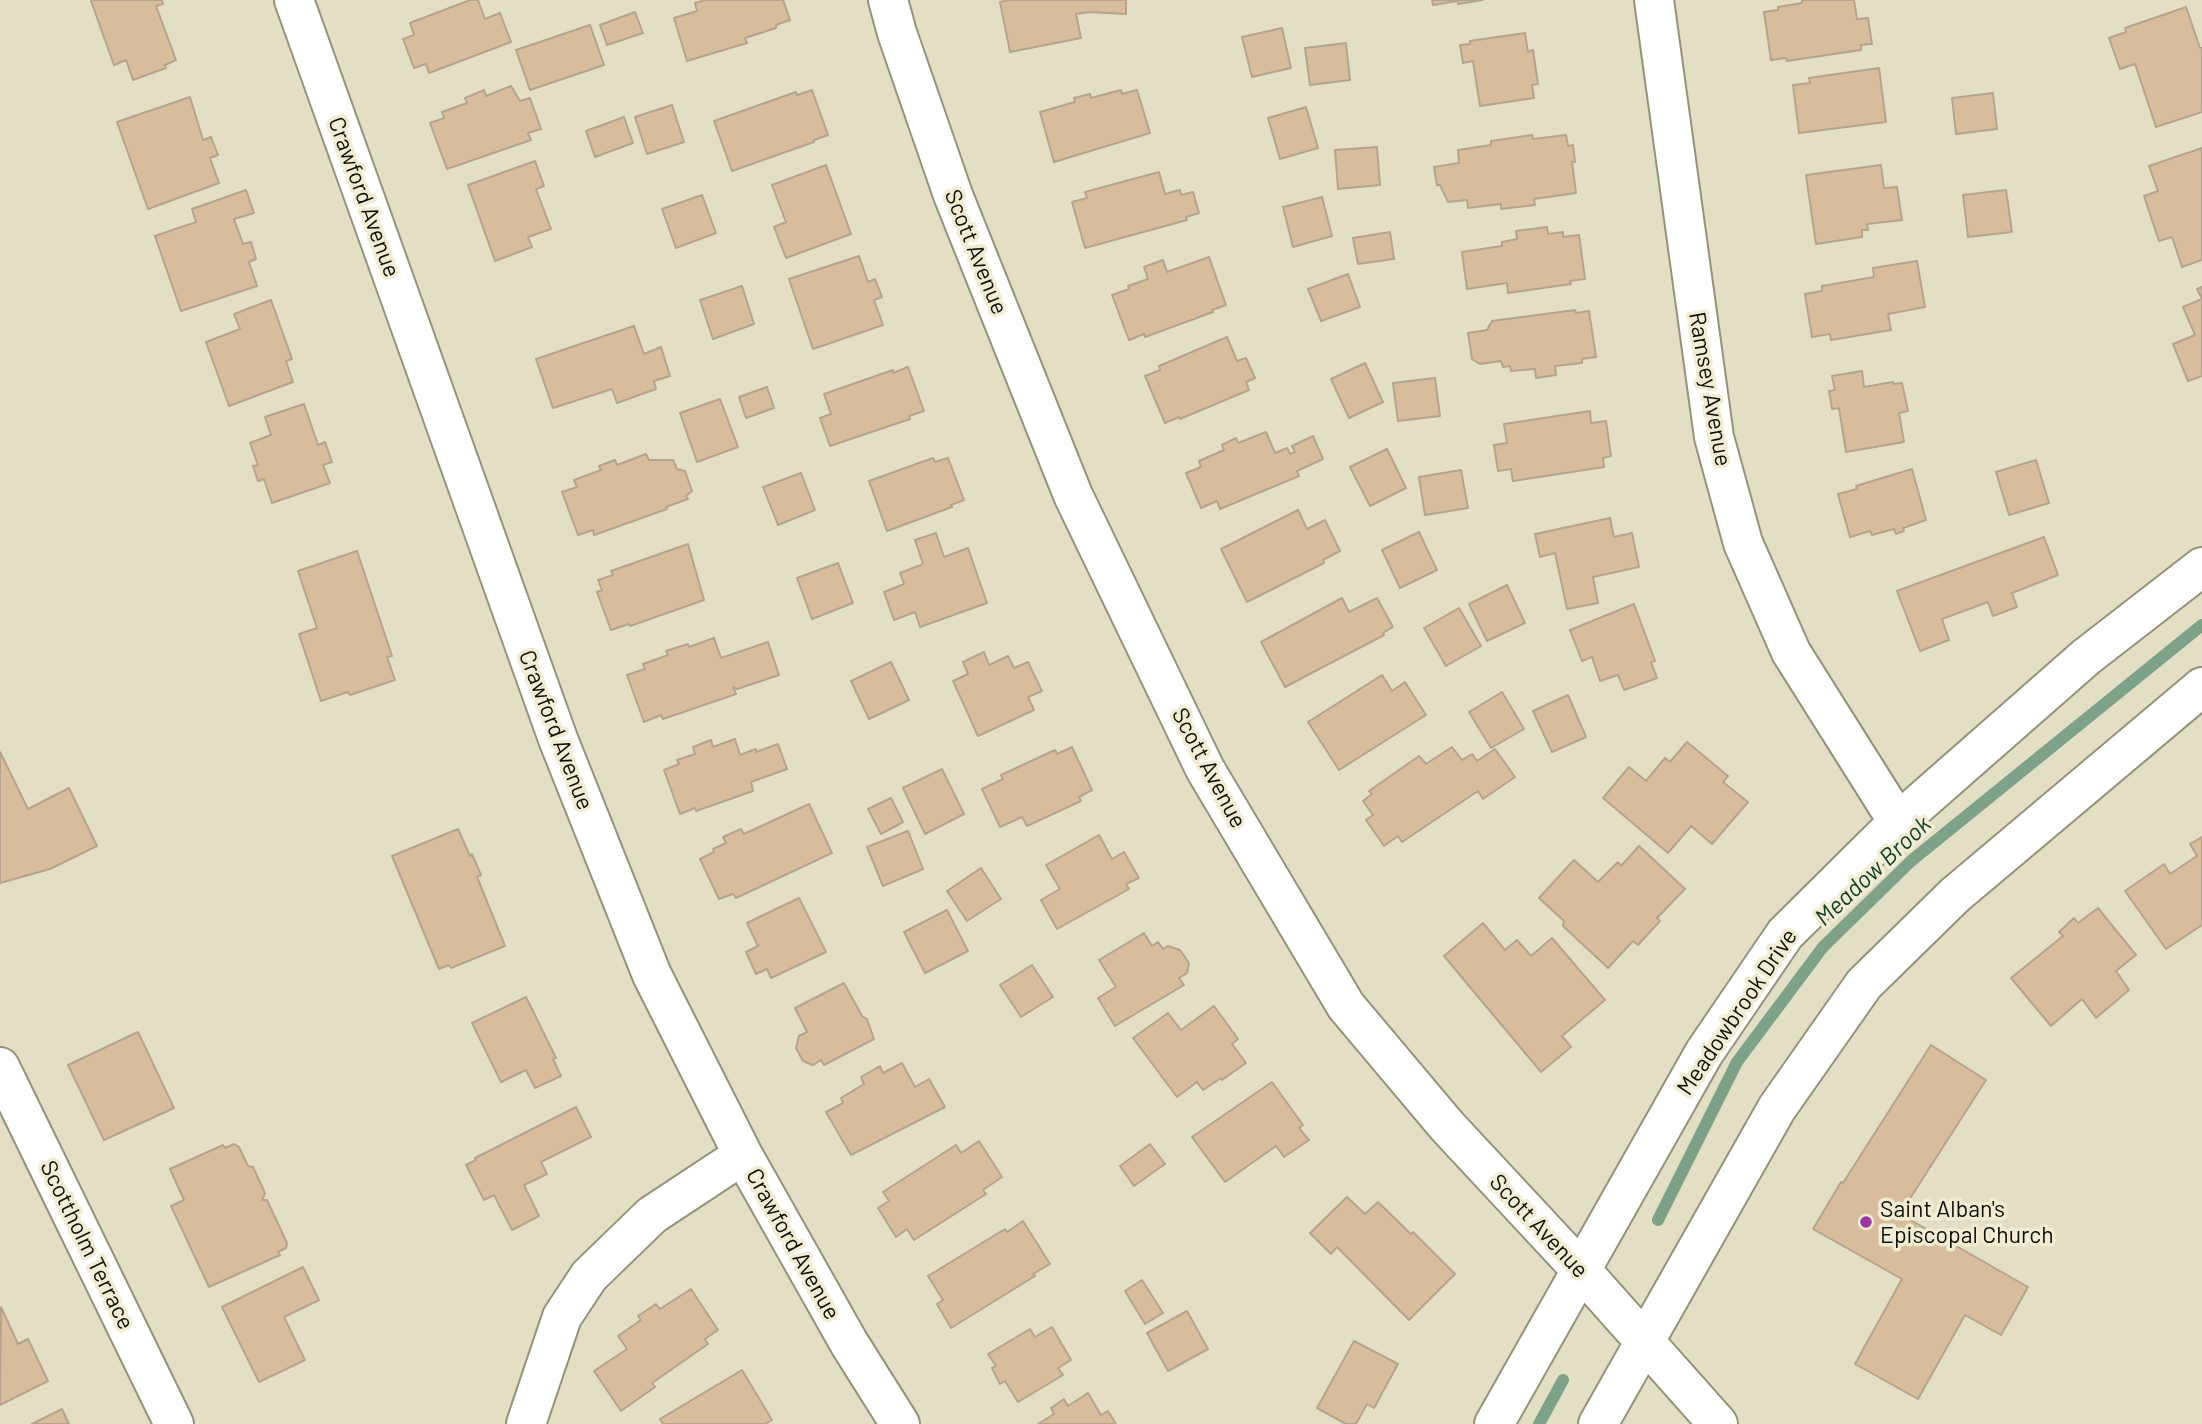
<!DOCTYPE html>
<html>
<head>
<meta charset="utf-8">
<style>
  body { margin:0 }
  canvas { display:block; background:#e3dfc5 }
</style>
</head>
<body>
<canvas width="2202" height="1424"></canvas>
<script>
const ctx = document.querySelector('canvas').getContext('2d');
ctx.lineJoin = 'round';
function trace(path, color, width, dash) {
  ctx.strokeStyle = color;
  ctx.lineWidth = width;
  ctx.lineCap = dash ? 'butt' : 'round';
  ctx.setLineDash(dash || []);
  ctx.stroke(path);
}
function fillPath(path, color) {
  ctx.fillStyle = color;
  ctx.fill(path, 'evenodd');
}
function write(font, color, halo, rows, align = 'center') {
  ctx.font = font + ' Barlow,sans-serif';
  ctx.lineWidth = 7;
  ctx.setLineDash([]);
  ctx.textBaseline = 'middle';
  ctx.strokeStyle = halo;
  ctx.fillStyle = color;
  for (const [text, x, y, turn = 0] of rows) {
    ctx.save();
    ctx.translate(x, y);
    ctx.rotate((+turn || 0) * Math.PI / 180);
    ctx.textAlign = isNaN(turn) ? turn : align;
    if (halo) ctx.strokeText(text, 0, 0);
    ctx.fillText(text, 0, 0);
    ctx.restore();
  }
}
const stream = new Path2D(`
  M1658,1220L1737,1062L1823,947L1911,861L2202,625
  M1539,1424L1563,1380`);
const building = new Path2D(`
  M94,0H162L163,4L156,6L176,60L165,65L166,68L133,80L126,60L114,65L91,1Z
  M470,0H478L485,19L500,13L511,42L429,73L426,64L414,68L403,39L414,35L410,23Z
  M783,0L790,20L776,25V28L745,38L747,43L687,61L674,18L697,11L695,3L705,0Z
  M1008,0H1126V14L1089,12L1076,14L1081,38L1010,52L1000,2Z
  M1432,0H1483L1458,4V1L1433,5Z
  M1854,0L1857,19L1868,18L1872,44L1861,45V50L1787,61L1786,58L1771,60L1764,12L1778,10V7L1802,3V1L1806,0Z
  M2186,7L2200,48H2202V112L2156,127L2135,64L2120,69L2109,38L2126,32L2125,28Z
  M635,12L643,33L607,45L600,25Z
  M590,25L604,65L530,90L516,50Z
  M1282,28L1291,68L1252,77L1242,37Z
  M1525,33L1528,52L1533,50L1538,84L1532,85L1534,98L1480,106L1473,61L1463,63L1460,45L1470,44V41Z
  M1346,43L1350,80L1310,85L1305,48Z
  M1879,68L1886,122L1799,133L1793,85L1810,83L1809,78Z
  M511,86L520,101L530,98L541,129L528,133L531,140L447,169L430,123L444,118L442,112L467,103L465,98L484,90L486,96Z
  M812,90L828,135L814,140V142L732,171L714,121L796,92L797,95Z
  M1121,90L1122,94L1137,90L1150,133L1054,162L1040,112L1075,102L1074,98L1090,94L1091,98Z
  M1993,93L1997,129L1956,134L1952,98Z
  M190,97L203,140L211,137L218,155L210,158L219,183L148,209L117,122Z
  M672,105L684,142L647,154L635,117Z
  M1306,107L1318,148L1280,159L1268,118Z
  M624,117L633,143L595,157L586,131Z
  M1532,135L1533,139L1566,135L1568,146L1573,145L1575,162H1572L1576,193L1534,199L1535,205L1501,209V204L1468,208L1467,200L1448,202L1440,185H1437L1434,167L1459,163L1458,150L1491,145V141Z
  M1377,147L1380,185L1338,189L1335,150Z
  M2202,148V260L2182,267L2172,237L2159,241L2144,196L2158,191L2149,166Z
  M535,161L544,186L536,189L551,229L528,237L532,247L495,261L468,185Z
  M826,165L851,234L786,258L774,227L786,222L772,185Z
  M1881,165L1884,188L1897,187L1902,220L1867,224L1868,230H1862V237L1816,244L1806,175Z
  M1159,172L1165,194L1180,190L1181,195L1193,192L1199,213L1186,217L1187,220L1085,248L1072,202L1087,198L1085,192Z
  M246,190L254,213L234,219L243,244L251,242L256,259L249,262L257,286L181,311L155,236L196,222L192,209Z
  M2006,190L2012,232L1968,237L1963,195Z
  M702,195L716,233L676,248L662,209Z
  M1322,197L1332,236L1293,247L1283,207Z
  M1547,227L1548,234L1563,232V237L1579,235L1585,279L1570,281L1571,284L1508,293L1507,283L1467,289L1462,252L1502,246V242L1517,239L1516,231Z
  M1390,232L1394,259L1358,264L1353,238Z
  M859,256L868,282L875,279L882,297L874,300L883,325L813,349L789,279Z
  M1209,257L1226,305L1212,310L1213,312L1145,337L1144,334L1129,340L1112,295L1129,289L1128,286L1148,279L1144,267L1163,260L1167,272Z
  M1917,261L1925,307L1888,314L1891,330L1831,340L1830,334L1812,337L1805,294L1822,291V286L1874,277L1873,268Z
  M1348,274L1360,307L1321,321L1308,289Z
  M742,286L754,324L713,339L700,300Z
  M2202,287V376L2188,381L2173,344L2195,335L2183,307L2202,299L2197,289Z
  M271,300L292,359L286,361L293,382L229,406L206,342L240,329L234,314Z
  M1575,310L1576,313L1589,311L1596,357L1582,359V363L1555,366L1556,375L1536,378L1535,369L1511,371L1510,366L1503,367L1501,361L1480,364L1472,359L1468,333L1487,330L1492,321Z
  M634,326L644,354L661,347L670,376L654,381L656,389L617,403L612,389L553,408L536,359Z
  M1227,337L1237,361L1246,358L1255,378L1246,382L1249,390L1180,419L1179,417L1165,423L1145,376L1160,370L1159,366Z
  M1365,363L1383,402L1349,418L1331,379Z
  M908,367L924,411L909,416L910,419L830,446L820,418L831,414L824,394L893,370V373Z
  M1862,371L1864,387L1893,382L1894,384L1902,383L1908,411L1899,413L1904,442L1846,452L1839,408L1832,409L1829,391L1835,390L1832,376Z
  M1435,378L1440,416L1398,421L1393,383Z
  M767,387L774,408L746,418L739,397Z
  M720,399L738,447L697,462L680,413Z
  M304,404L318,445L325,442L332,462L323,465L330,483L272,503L264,479L258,481L253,466L258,465L250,443L271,435L265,417Z
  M1590,411L1591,423L1606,421L1611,456L1603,458L1604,467L1513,481L1511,469L1498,471L1494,445L1507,443L1504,424Z
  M1266,432L1275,453L1287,448L1290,454L1295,452L1292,446L1313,436L1323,459L1297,471L1299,476L1220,509L1217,501L1201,508L1186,473L1201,467L1199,461L1224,450L1222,445L1236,438L1238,443Z
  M1387,449L1406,488L1370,506L1350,467Z
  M646,454L649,460H673L677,469L685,471L692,491L686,496L688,499L666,507L667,509L594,535L593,530L578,535L562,492L577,487L574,480L601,470L599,466L615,460L617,465Z
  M933,458L935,462L948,458L964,500L951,505L952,507L887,531L869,481Z
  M2036,460L2049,503L2009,515L1996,472Z
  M1912,469L1926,520L1903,528L1904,531L1896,534L1894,529L1872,535L1870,531L1850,537L1838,494L1857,489L1856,486Z
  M1461,470L1468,508L1425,515L1419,477Z
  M801,473L815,510L778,525L763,487Z
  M1298,510L1307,529L1325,520L1340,551L1323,560L1324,563L1247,602L1221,549Z
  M1610,518L1614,537L1632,533L1639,567L1593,577L1598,603L1567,609L1555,553L1540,557L1535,534Z
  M1419,532L1437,570L1400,588L1382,550Z
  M936,533L944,557L968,548L987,603L920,627L915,612L894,620L884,592L904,584L900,573L923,564L915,540Z
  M2044,537L2058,575L2012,593L2017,607L1993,616L1988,602L1942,619L1949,640L1920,651L1897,591Z
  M688,544L704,600L630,626L629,624L611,630L597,592L602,590L598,580L613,575L611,571Z
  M357,551L392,656L387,657L395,680L350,695L348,692L321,701L299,634L317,628L298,571Z
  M838,563L853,603L812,619L797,578Z
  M1507,585L1525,623L1487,641L1469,604Z
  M1342,598L1349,612L1377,598L1393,627L1383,633L1384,635L1285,687L1261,642Z
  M1634,604L1655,661L1651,662L1657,678L1624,690L1618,675L1600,681L1592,657L1582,661L1570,630Z
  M1459,608L1481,646L1446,666L1424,628Z
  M714,638L721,658L768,642L779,675L737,689L733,687L736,694L663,719L661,715L644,722L627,675L645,669L643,664L668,655L666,651L688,644L689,647Z
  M984,652L989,665L1008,656L1014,668L1028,662L1042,691L1028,697L1034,710L978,736L953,681L968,674L963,662Z
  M891,662L909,700L869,719L851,681Z
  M1382,675L1392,691L1405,682L1426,715L1339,770L1308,722Z
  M1502,692L1524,729L1491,748L1469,712Z
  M1568,695L1586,737L1552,752L1533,711Z
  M735,739L740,755L756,749V752L778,744L787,769L751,782L753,791L696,811L695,808L680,814L664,770L679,764L677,760L695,754L693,747L711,740L713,747Z
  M1687,742L1728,776L1723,782L1748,802L1712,844L1691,826L1668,853L1603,798L1629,767L1646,781L1665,758L1670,762Z
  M1072,747L1092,790L1079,797L1081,801L1027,826L1022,817L1000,827L982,789L1003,779L1001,775L1055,750L1057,754Z
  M1452,747L1462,760L1472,754L1477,761L1495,749L1515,777L1483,799L1478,791L1402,842L1398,836L1384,846L1366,820L1373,815L1363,801L1372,794L1369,791L1419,756L1426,764Z
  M0,752L28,809L69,788L97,846L50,869L0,883Z
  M942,769L964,814L925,834L903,788Z
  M891,798L903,822L881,834L868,809Z
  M809,804L832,853L736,898L733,894L719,899L700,859L714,852L713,849L726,843L723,837L741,829L744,834Z
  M458,829L470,856L472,854L481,875L477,877L505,946L451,968L449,965L439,969L392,856Z
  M908,831L923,869L883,886L867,847Z
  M1099,835L1112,859L1124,852L1139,878L1126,884L1129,889L1057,929L1041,900L1060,889L1046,865Z
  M2202,837V925L2166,949L2125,891L2164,864L2170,874L2197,856L2190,844Z
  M1639,846L1685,889L1657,918L1660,921L1638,945L1633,941L1608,968L1563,926L1564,921L1539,898L1574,860L1598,882L1618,862L1621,866Z
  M981,868L1001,899L967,921L947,891Z
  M799,898L826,952L771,978L767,969L756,974L746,952L758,946L747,923Z
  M2098,908L2136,955L2116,971L2129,990L2096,1018L2082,999L2051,1026L2011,978L2063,936L2059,932L2074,918L2078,923Z
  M947,910L968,951L925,973L904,932Z
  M1483,923L1505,950L1517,940L1531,956L1552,938L1605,1000L1562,1036L1571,1047L1541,1072L1444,956Z
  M1144,933L1152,946L1158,942L1163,949L1168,946L1180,950L1189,963L1187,973L1179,978L1184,985L1115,1026L1098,998L1116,987L1099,960Z
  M1032,965L1053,997L1021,1017L1000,985Z
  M844,983L862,1016L867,1019L874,1039L824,1065L821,1060L813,1065L803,1061L796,1048L799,1036L807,1032L795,1008Z
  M526,997L556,1058L553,1059L561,1076L535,1088L526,1070L501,1082L472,1023Z
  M1214,1006L1238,1039L1232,1044L1246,1063L1222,1080L1221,1078L1203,1090L1197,1082L1177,1097L1133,1038L1168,1013L1181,1030Z
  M138,1032L174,1108L104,1140L68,1065Z
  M1931,1045L1986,1080L1900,1214L2028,1287L2001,1335L1965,1315L1918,1399L1855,1364L1902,1279L1813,1229L1841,1182L1843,1183Z
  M902,1063L915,1087L929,1079L945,1107L851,1155L826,1112L843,1103L841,1098L864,1084L861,1077L880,1066L883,1073Z
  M1272,1082L1303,1125L1299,1128L1309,1140L1284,1157L1276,1146L1225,1182L1192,1137Z
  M576,1107L591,1137L541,1162L547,1174L524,1185L539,1216L512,1230L494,1195L484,1200L466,1165L476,1160L475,1158Z
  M979,1141L1002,1177L983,1190L986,1194L914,1240L907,1229L896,1237L878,1208L889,1201L883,1192L956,1145L961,1153Z
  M234,1144L239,1147L248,1166L253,1167L265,1193L262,1200H267L287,1243L286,1248L278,1252L280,1255L209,1287L171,1206L184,1200L170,1169L223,1145L225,1148Z
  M1150,1144L1165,1164L1134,1186L1120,1166Z
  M1347,1197L1365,1214L1378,1202L1411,1234L1413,1232L1455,1274L1409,1320L1337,1247L1331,1254L1310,1233Z
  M1023,1221L1050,1264L1033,1274L1035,1276L951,1328L937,1304L943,1300L928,1276L1005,1229L1007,1232Z
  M303,1267L319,1300L284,1317L305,1360L259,1382L222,1307Z
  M1142,1280L1163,1313L1145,1324L1125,1291Z
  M691,1289L718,1330L705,1339L708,1344L652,1383L655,1387L621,1411L594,1371L627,1349L618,1336L641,1320L638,1316L656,1304L660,1309Z
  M1,1307L18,1344L28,1339L48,1381L0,1405Z
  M1187,1311L1208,1349L1168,1371L1147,1333Z
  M1052,1327L1071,1360L1058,1368L1063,1375L1018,1402L1005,1381L1000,1384L992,1368L996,1366L988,1354L1030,1329L1035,1337Z
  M1354,1341L1398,1364L1374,1408L1367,1404L1356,1424H1346L1317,1408Z
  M742,1370L772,1420L765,1424H663L660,1419Z
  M1088,1393L1101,1415L1108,1411L1116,1424H1038L1054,1414L1051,1408L1064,1399L1068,1406Z
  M62,1409L69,1424H32Z`);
const minor = new Path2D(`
  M294,0L558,739L652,975L743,1155L849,1343L900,1424
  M888,0L897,33L953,195L1073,495L1205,769L1346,1006L1447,1126L1581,1270L1718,1424
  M1654,0L1714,437L1743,543L1791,652L1898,822
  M0,1067L174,1424
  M526,1424L562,1317L589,1276L652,1215L743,1155`);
const tertiary = new Path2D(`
  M1494,1424L1704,1053L1785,934L1898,822L2086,657L2202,567
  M1598,1424L1777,1108L1864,984L1955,895L2202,687`);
const markers = [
  [1866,1222,7,"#99379e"]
];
const streetNames = [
  ["Crawford Avenue",364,197,70],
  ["Scott Avenue",976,252,68],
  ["Ramsey Avenue",1710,389,80],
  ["Crawford Avenue",556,730,69],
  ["Scott Avenue",1209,768,62],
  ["Meadowbrook Drive",1737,1012,-56],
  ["Scott Avenue",1539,1226,47],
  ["Crawford Avenue",793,1244,61],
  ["Scottholm Terrace",87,1245,64]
];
const poiNames = [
  ["Saint Alban's",1880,1209],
  ["Episcopal Church",1880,1235]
];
const waterNames = [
  ["Meadow Brook",1873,871,-43]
];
trace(stream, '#7da289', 12);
fillPath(building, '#d7bd9b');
trace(building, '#b4a48f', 2);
trace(minor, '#959279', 42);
trace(tertiary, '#959279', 42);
trace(minor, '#fff', 38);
trace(tertiary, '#fff', 38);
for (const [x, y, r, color] of markers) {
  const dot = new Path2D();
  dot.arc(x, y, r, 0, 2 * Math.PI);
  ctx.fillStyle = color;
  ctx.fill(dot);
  trace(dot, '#f0edd2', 2.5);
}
write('23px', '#0f0d05', '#f0edd2', streetNames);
write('23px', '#0f0d05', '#f0edd2', poiNames, 'left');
write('italic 24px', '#0d3d24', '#f0edd2', waterNames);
</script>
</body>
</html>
